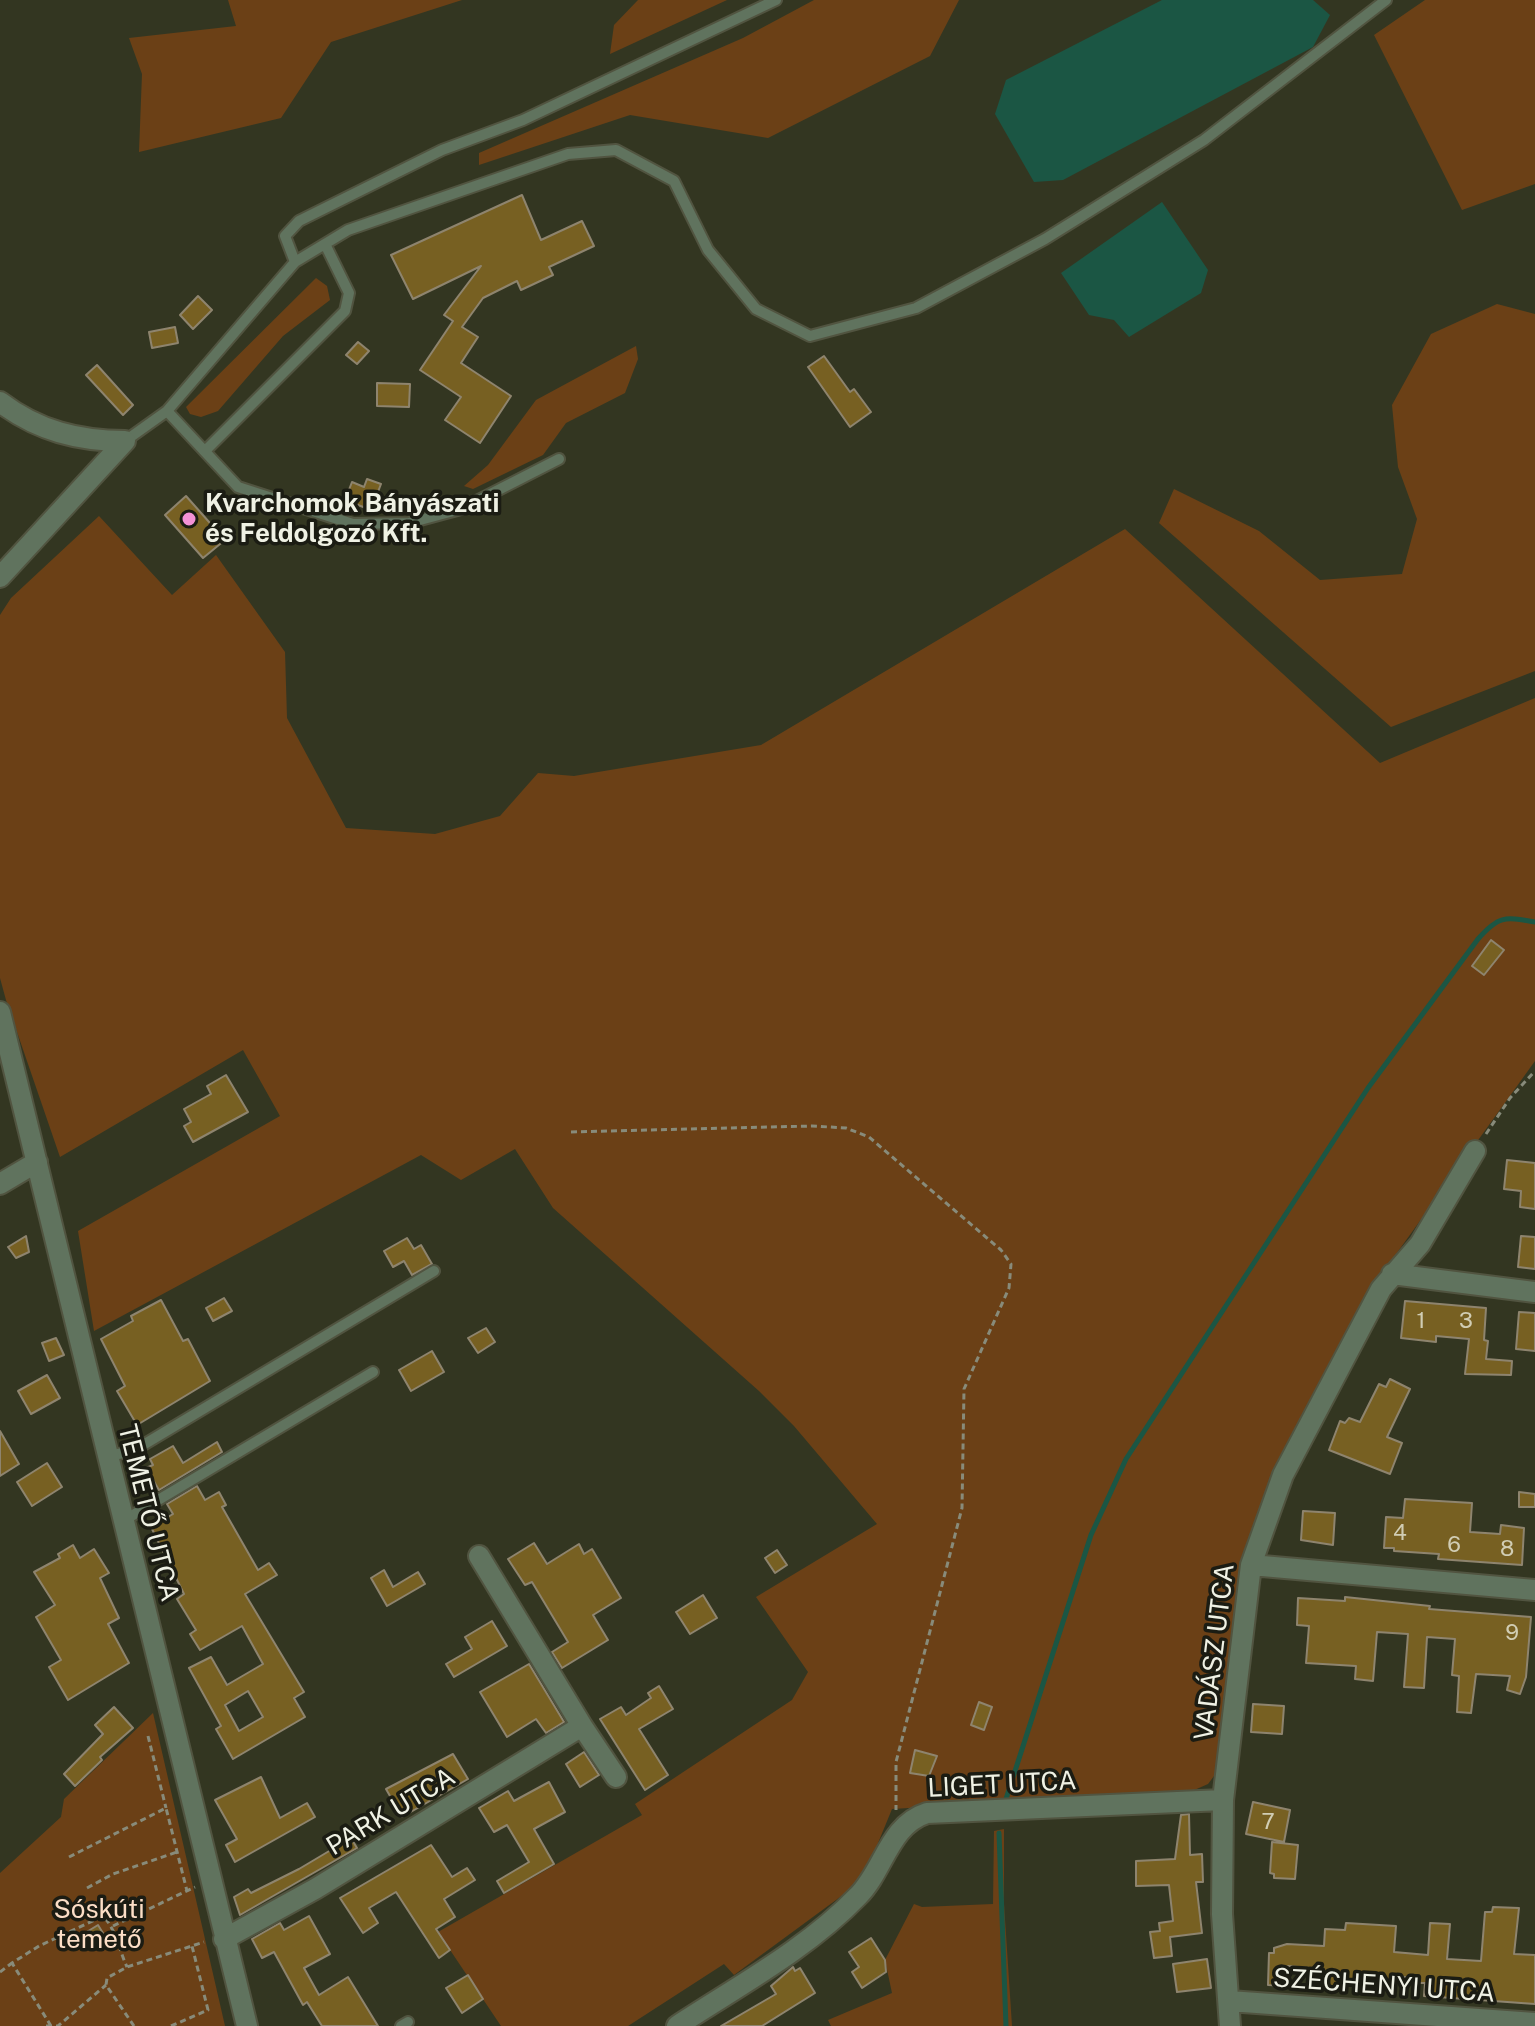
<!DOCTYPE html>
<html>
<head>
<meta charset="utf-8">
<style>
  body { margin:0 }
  canvas { display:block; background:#333621 }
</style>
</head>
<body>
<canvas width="1535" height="2026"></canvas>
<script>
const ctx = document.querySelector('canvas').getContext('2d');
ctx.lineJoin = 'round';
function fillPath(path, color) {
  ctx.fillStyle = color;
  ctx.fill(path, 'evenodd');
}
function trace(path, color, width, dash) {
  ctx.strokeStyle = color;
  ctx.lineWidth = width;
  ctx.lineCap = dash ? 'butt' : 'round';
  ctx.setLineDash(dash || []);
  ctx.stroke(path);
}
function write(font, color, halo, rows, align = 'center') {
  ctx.font = font + ' "Public Sans",sans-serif';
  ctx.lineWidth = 7;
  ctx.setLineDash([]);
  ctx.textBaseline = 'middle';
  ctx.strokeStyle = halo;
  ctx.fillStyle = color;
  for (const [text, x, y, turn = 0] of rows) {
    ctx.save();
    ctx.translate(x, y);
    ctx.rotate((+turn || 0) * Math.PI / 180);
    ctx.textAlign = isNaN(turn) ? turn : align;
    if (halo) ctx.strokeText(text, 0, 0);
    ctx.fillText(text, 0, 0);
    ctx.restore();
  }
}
const green = new Path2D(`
  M228,0H462L331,42L281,118L139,152L142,74L129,38L236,26Z
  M638,0H727L610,54L614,25Z
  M814,0H959L930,56L768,138L630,115L479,165V153L743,38Z
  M1425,0H1535V184L1462,210L1374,35Z
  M316,278L327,286L330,300L283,336L218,411L201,417L190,414L186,407Z
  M1497,304L1535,314V671L1391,727L1159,523L1174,489L1259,531L1320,580L1402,574L1417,519L1398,467L1392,405L1431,334Z
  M636,346L638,359L625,393L566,423L543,455L473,489L464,486L488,465L536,400Z
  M99,516L172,595L216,555L285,652L287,718L346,828L435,834L500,816L538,773L574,776L761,745L1125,529L1380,763L1535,698V1061L1376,1282L1255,1527L1238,1584L1217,1772L1208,1784L1192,1791L892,1809L869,1865L851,1889L734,1975L724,1964L628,2026H501L438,1932L642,1815L635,1804L792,1700L808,1672L756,1597L877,1524L794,1426L759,1391L553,1208L515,1149L461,1180L421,1155L94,1331L78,1231L280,1116L243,1050L60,1157L6,1000L0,978V615L11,598Z
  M153,1713L225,2026H0V1873L61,1817L64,1799Z
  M1004,1829V1904L1012,2026H831L828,2020L892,1993L885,1960L914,1904L922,1907L993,1904L994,1831Z`);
const water = new Path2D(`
  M1162,0H1313L1330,15L1313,47L1063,180L1034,182L995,114L1006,80Z
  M1162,202L1208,270L1201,293L1129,337L1114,320L1089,315L1061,273Z`);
const stream = new Path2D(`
  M1006,1799L1091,1535L1126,1459L1368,1088L1478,939C1499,915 1505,917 1535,922
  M999,1833L1006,2026`);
const building = new Path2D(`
  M522,195L541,240L582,221L594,246L549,267L553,275L521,290L517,281L483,298L462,327L478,337L461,363L511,396L480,443L445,420L461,397L420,370L453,321L444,315L481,266L413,299L391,255Z
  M198,296L212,310L193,329L180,315Z
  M175,327L178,343L152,348L149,332Z
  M358,342L369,351L357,364L346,355Z
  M824,356L850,392L854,389L871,412L850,427L808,367Z
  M97,365L133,405L123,415L86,375Z
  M377,383L410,384L409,407L377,406Z
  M367,479L381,484L371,510L345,500L352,482L364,487Z
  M186,496L225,540L203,558L165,515Z
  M1491,940L1504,950L1484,975L1472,966Z
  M226,1075L248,1112L193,1142L184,1126L191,1122L184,1109L211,1094L207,1086Z
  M1507,1160L1535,1163V1209L1520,1207L1521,1191L1504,1189Z
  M26,1236L29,1252L16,1258L8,1247Z
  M1521,1236L1535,1237V1269L1518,1267Z
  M407,1238L414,1249L421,1245L432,1264L412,1275L404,1261L393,1267L384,1251Z
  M224,1298L232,1311L213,1321L206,1308Z
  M161,1300L183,1341L188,1339L210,1381L137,1425L117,1391L125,1386L101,1339L133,1321L131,1316Z
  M1405,1301L1486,1308L1484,1340L1488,1341L1486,1359L1512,1361L1511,1375L1465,1374L1469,1339L1436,1336V1342L1401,1338Z
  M1519,1312L1535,1313V1351L1516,1349Z
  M486,1328L495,1342L478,1353L468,1338Z
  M56,1338L64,1355L49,1361L42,1343Z
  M432,1351L444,1372L411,1391L399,1370Z
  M47,1375L60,1398L31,1414L18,1391Z
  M1390,1379L1410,1389L1387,1437L1402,1443L1390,1474L1329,1450L1340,1421L1345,1423L1349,1418L1360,1422L1379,1384L1386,1387Z
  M0,1431L19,1464L0,1476Z
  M217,1442L222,1452L159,1490L146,1468L153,1465L150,1459L173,1446L183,1463Z
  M47,1463L62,1487L32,1506L17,1482Z
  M197,1486L205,1500L219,1492L226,1505L222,1507L258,1570L269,1563L277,1575L245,1594L304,1692L294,1698L305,1717L233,1759L216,1729L221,1726L189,1668L211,1657L227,1685L263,1664L242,1626L200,1650L190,1634L196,1630L177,1599L184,1594L151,1527L173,1514L167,1504ZM248,1691L263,1717L239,1731L225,1705Z
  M1519,1492L1535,1494V1507H1519Z
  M1405,1499L1472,1503L1470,1532L1500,1534L1501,1525L1524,1528L1522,1565L1438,1559L1439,1554L1394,1551V1548H1384L1386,1517L1403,1518Z
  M1303,1511L1335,1513L1333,1545L1301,1540Z
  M534,1543L547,1564L579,1544L584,1554L592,1549L621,1598L593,1615L608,1640L562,1668L552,1652L568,1642L532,1582L525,1585L508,1559Z
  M73,1545L80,1558L94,1549L109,1573L100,1578L119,1618L108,1624L129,1663L68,1700L49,1667L61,1660L36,1617L55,1605L34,1572L60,1558L58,1554Z
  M777,1550L787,1565L775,1573L765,1558Z
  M384,1570L393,1587L418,1572L425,1584L387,1606L371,1578Z
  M703,1595L717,1618L690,1634L676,1612Z
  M1345,1597L1430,1606L1429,1609L1531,1617L1526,1677L1520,1694L1507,1690L1510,1676L1476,1674L1471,1713L1457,1712L1459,1676L1452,1675L1455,1639L1427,1637L1424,1688L1404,1687L1408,1634L1377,1632L1373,1681L1355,1679L1356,1666L1306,1663L1309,1626L1297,1625L1298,1598L1345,1601Z
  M492,1621L507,1646L454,1677L446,1664L472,1649L465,1637Z
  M529,1664L564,1722L546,1733L536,1719L507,1737L480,1692Z
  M659,1686L673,1709L639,1729L668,1775L645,1790L600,1719L621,1707L626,1715L651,1698L648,1693Z
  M979,1702L992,1707L984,1730L971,1725Z
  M1253,1704L1284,1706L1282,1734L1251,1732Z
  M114,1707L133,1728L100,1757L102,1760L75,1786L64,1774L103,1734L95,1725Z
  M915,1750L937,1756L929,1776L910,1773Z
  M584,1752L599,1775L580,1787L566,1764Z
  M453,1754L468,1779L402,1817L386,1789Z
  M261,1777L280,1818L307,1803L315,1817L235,1862L226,1845L237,1839L215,1800Z
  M549,1782L565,1812L534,1829L554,1864L504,1893L497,1881L529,1862L507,1825L494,1832L479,1808L508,1791L514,1801Z
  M1253,1802L1290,1810L1284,1842L1246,1834Z
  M1189,1814L1190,1855L1202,1854L1203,1882H1196L1202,1933L1170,1937L1172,1956L1154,1958L1150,1932L1160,1931L1159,1923L1173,1921L1169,1885L1136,1886V1861L1175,1859L1181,1815Z
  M351,1838L357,1848L240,1915L234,1897L248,1889L251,1893L299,1869Z
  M1272,1842L1298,1845L1295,1879L1274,1878V1874L1270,1873Z
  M431,1845L452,1877L467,1868L475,1880L444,1899L455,1917L436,1929L450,1950L439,1958L396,1892L369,1908L378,1923L363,1933L340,1898Z
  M1493,1907L1519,1908L1514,1954L1535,1955V2004L1424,1996L1425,1983H1419V1978L1390,1976V1986L1341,1983L1340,1990L1320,1989L1321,1969L1288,1966L1287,1986L1268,1985L1269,1953H1274V1948L1287,1944L1324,1946L1325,1929L1345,1930L1346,1923L1396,1926L1394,1952L1428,1955L1430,1923L1450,1924L1447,1959L1481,1961L1485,1912H1492Z
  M309,1916L330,1954L304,1968L319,1995L348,1977L378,2026H322L307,2002L303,2005L274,1952L262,1958L252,1939L280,1923L284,1930Z
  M98,1925L106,1938L93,1946L85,1933Z
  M871,1938L885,1960L886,1972L862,1988L852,1972L859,1967L849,1952Z
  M1207,1959L1211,1988L1177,1992L1173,1964Z
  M793,1967L795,1971L800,1968L815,1993L762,2026H721L776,1994L771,1986Z
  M468,1975L483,1999L462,2013L446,1988Z`);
const path = new Path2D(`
  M571,1132L812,1126L846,1128L869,1137L1001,1250L1011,1264L1009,1288L964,1389L962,1508L896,1762V1810
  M1486,1134L1510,1098L1535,1071
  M148,1736L166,1808
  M69,1857L166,1808L187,1891
  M87,1888L113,1874L177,1852
  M113,1926L195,1887
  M0,1972L12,1963
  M46,2026H58L106,1985
  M51,2026L12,1963L39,1946L103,1916C116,1929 119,1950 127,1967
  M134,2026L106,1985L107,1978L127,1967L204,1942
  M171,2026L208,2010L192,1946`);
const lane = new Path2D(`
  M295,262L285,236L299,221L442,150L523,120L776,0
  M167,411L238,487L353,524L409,523L461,509L559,459
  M125,441L167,411L295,262L348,230L568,154L616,150L674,181L708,250L756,309L810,336L916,308L1045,239L1204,140L1386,0
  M206,450L345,311L349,293L325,244
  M108,1456L133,1451L434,1271
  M123,1521L373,1372
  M401,2026L408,2022`);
const street = new Path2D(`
  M0,402C38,431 79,441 125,441
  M0,577L125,441
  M0,1012L247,2026
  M0,1184L37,1162
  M1392,1274L1535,1292
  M1251,1565L1535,1590
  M582,1726L616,1777
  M224,1939L315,1889L582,1726L479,1556
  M1229,2001L1535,2023
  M677,2026C738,1986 807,1949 858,1896C884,1870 889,1825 927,1813L1223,1800
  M1230,2026L1222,1914L1223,1800L1251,1565L1283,1475L1381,1289L1420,1244L1475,1151`);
const markers = [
  [189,519,8,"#f391d5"]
];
const numberNames = [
  ["1",1421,1321],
  ["3",1466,1321],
  ["4",1400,1533],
  ["6",1454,1545],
  ["8",1507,1549],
  ["9",1512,1633],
  ["7",1268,1822]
];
const poiNames = [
  ["Kvarchomok Bányászati",205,504],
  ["és Feldolgozó Kft.",205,534]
];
const streetNames = [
  ["TEMETŐ UTCA",148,1513,76],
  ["VADÁSZ UTCA",1215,1652,-83],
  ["LIGET UTCA",1002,1785,-3],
  ["PARK UTCA",391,1812,-31],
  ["SZÉCHENYI UTCA",1384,1986,4]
];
const parkNames = [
  ["Sóskúti",99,1910],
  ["temető",99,1940]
];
fillPath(green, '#6b4016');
fillPath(water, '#1b5644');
trace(stream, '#1b5644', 5);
fillPath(building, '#776022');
trace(building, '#8e846e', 2);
trace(lane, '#515440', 14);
trace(street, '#515440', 24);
trace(path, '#888b7a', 3, [6, 4]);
trace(lane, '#60735e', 10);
trace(street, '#60735e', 20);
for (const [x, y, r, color] of markers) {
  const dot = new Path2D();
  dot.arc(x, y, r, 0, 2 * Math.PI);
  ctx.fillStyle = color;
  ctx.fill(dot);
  trace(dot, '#1b1c13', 3);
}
write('22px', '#d1cdb4', null, numberNames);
write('bold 26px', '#eff1e4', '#1b1c13', poiNames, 'left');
write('26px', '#eff1e4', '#1b1c13', streetNames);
write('26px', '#fcdec6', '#1b1c13', parkNames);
</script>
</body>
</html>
